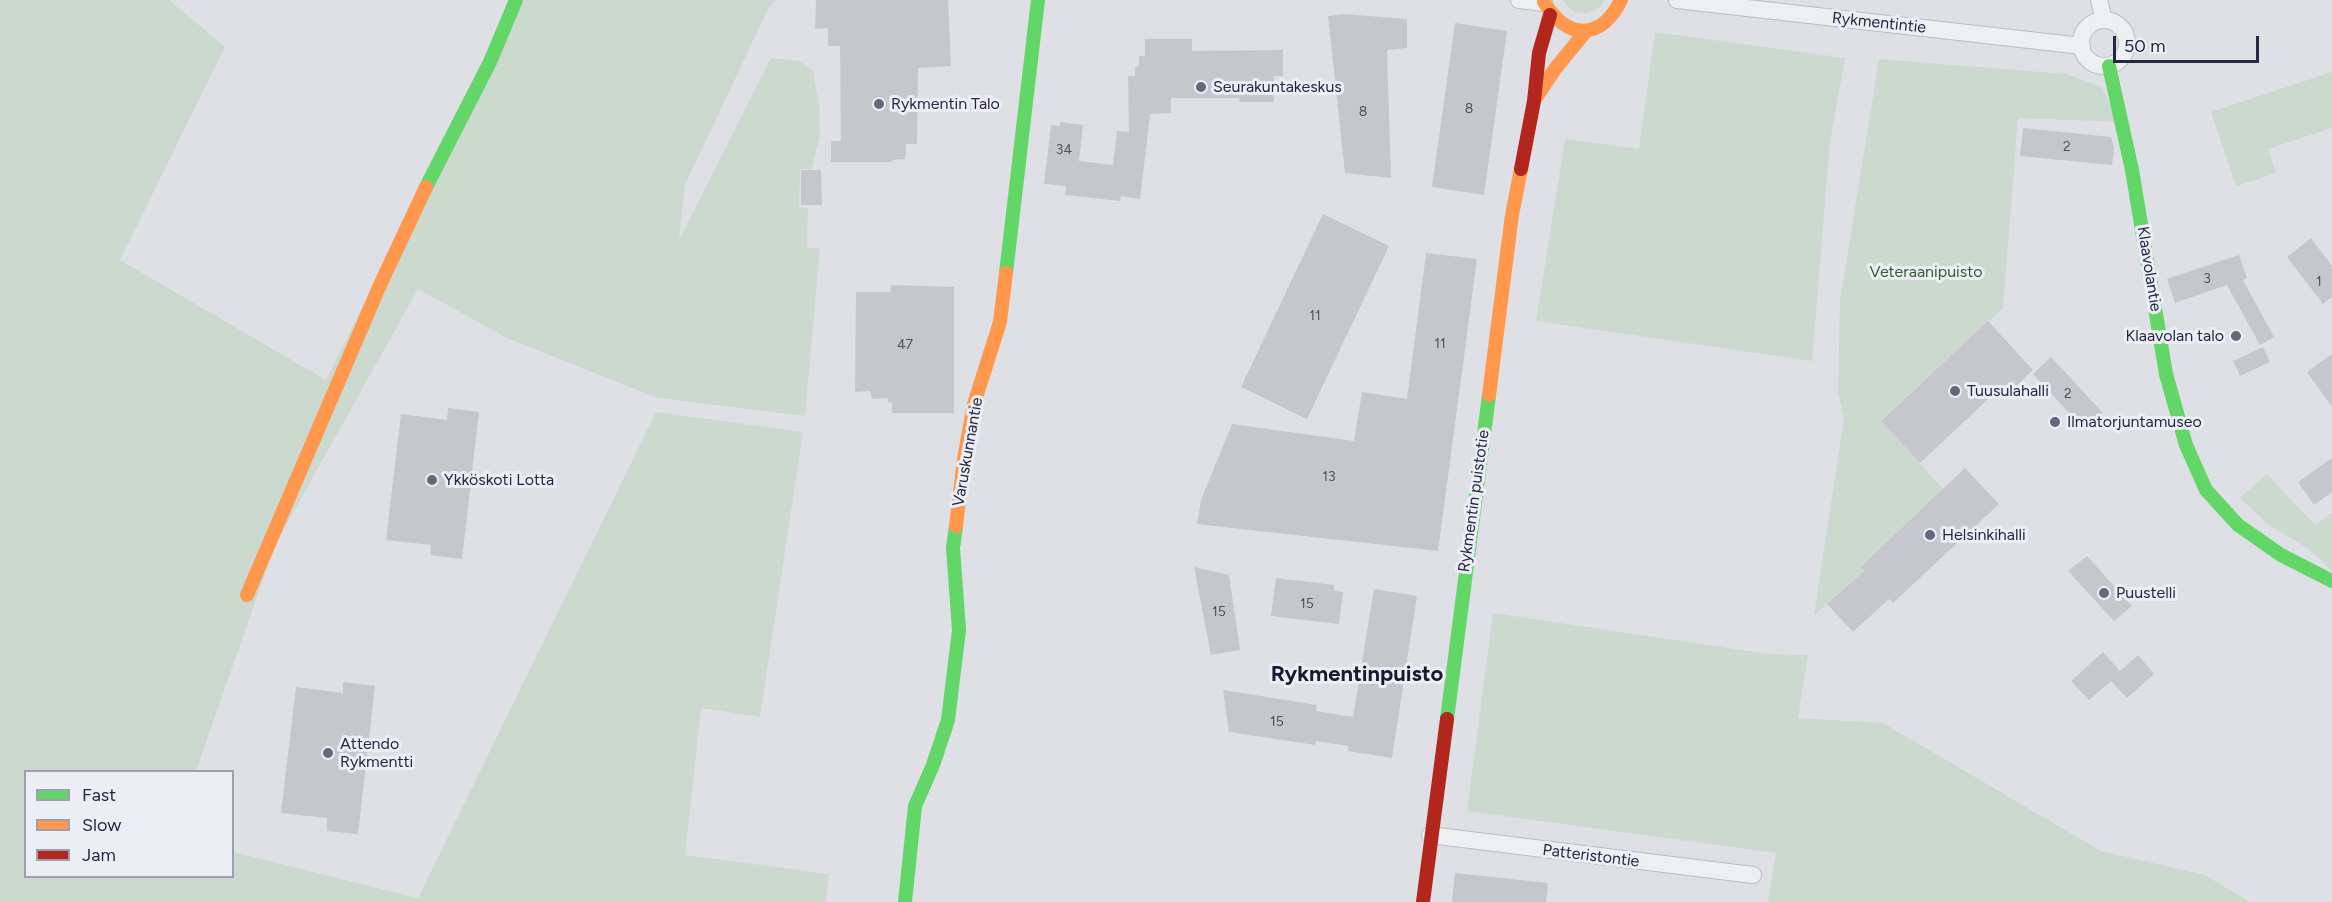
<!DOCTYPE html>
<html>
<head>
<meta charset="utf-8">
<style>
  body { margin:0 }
  #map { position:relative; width:2332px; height:902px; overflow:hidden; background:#dfe0e5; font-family:Figtree,sans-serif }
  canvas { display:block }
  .legend { position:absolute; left:24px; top:770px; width:210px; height:108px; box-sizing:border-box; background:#eceef6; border:2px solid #9c9fad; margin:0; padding:8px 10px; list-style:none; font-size:18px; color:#242840 }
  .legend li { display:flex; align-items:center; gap:12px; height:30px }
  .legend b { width:30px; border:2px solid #9c9fad }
  .scale { position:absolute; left:2113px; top:36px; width:146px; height:27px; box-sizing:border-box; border:3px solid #242840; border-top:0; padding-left:8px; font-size:18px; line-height:21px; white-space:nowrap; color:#242840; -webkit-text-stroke:4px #eceef6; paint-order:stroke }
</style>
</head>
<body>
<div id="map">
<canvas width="2332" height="902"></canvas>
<ul class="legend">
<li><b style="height:8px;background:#63d668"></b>Fast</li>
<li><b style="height:8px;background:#ff974d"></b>Slow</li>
<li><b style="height:8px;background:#b3261e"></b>Jam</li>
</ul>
<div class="scale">50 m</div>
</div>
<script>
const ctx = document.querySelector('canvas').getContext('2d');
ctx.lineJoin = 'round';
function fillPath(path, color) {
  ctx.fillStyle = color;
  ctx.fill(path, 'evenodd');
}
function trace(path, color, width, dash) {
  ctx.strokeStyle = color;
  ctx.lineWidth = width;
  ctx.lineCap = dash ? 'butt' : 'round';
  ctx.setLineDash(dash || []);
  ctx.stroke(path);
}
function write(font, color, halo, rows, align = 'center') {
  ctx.font = font + ' Figtree,sans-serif';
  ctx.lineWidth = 6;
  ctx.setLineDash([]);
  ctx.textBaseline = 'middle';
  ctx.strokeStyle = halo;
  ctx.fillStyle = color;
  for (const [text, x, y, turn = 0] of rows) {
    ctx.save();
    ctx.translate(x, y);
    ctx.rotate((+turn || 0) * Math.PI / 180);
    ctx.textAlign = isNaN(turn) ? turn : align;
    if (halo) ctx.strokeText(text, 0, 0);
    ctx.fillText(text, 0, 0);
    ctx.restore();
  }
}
const green = new Path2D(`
  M0,0H169L225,47L120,260L326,380L504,20L518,0H776L768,9L685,185L679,240L771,58L799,61L813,71L819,104L820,134L812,169H800L799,207L808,208L807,247L820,249L805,416L658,398L507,338L418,289L275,545L196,771L26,772V876H232L233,852L418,898L656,412L803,432L760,717L701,708L685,855L829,874L826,902H0Z
  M1563,0H1605C1594,18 1573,18 1563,0Z
  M1655,32L1845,58L1830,142L1812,361L1536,321L1565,139L1639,149Z
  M1879,59L2066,74L2102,87L2118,122L2018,118L2003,308L1881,420L1943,489L1860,566L1864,571L1814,615L1844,419L1838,392L1840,301Z
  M2332,72V128L2268,149L2276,173L2236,186L2211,112Z
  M2267,474L2315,525L2332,513V571L2309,549L2270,526L2240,498Z
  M1493,613L1769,654L1808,655L1798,718L1883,723L2101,851L2205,875L2250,902H1768L1776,853L1467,811Z`);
const building = new Path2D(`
  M816,0H948L951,66L918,68L917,144H906L905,159L891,160L892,162H831V141H841L840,46H828V28L815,29Z
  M1344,14L1407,19V48L1387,50L1391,178L1345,173L1328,16Z
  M1455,23L1507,31L1484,195L1432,187Z
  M1145,39H1192V51L1283,50V76H1274V102H1239L1240,98H1171V113L1150,114L1140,199L1121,196L1120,201L1065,195L1066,186L1044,184L1051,125L1060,126V122L1083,125L1079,161L1113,165L1117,131L1129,132L1128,76H1135V67L1139,66V56H1145Z
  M2023,128L2111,137L2114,148L2112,165L2020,156Z
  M801,170H821L822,205H801Z
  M1323,214L1389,246L1307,419L1241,387Z
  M2311,238L2332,266V297L2323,304L2287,257Z
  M1426,253L1477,259L1438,551L1197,524L1201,500L1232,424L1354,441L1362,392L1407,399Z
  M2239,255L2247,278L2243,280L2274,337L2260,345L2227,285L2175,303L2167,279Z
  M891,285L954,287V413H892V403L888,402V398L872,399L870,391L855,392L856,292H890Z
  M1988,321L2033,370L2008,394L2001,387L1920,463L1881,421Z
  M2263,347L2270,362L2240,376L2233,361Z
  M2332,354V407L2307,372Z
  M2051,357L2103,413L2085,430L2033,374Z
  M448,408L479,412L462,559L430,555L431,545L386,540L401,414L447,420Z
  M2332,458V492L2314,505L2298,482Z
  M1965,468L1999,504L1893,603L1889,599L1853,632L1827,604L1864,571L1860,567Z
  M2087,556L2132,606L2114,621L2068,571Z
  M1194,567L1229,575L1240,650L1211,655Z
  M1276,578L1334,585V591L1343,592L1339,624L1271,616Z
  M1374,589L1417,596L1392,758L1348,751V746L1316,741L1315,745L1229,732L1223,690L1317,705L1316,711L1353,717Z
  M2103,652L2120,671L2138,655L2154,674L2127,698L2111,681L2089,700L2071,681Z
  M343,682L375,686L358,834L327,831V818L281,813L296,687L343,693Z
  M1455,873L1548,883L1546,902H1452Z`);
const street = new Path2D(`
  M1519,0L1544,3
  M1677,0L2082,46
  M2099,0L2104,20
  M2081 43a23 23 0 1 1 46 0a23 23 0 1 1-46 0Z
  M1430,835L1753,875`);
const fast = new Path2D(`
  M2109,66L2132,170L2166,374L2186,445L2206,490L2238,525L2281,555L2332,581
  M426,187L490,62L516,0
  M1006,273L1038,0
  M1447,719L1489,395
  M905,902L915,806L933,765L948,720L959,630L953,548L956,526`);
const slow = new Path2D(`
  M1544,2C1567,40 1601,41 1621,0
  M1537,96L1555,69L1586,31
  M1489,395L1512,215L1521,169
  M956,526L964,459L974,404L1000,322L1006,273
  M247,595L380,285L426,187`);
const jam = new Path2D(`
  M1521,169L1534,101L1539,53L1550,15
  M1423,902L1447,719`);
const markers = [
  [1201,87,6,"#65687a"],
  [879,104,6,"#65687a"],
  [2236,336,6,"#65687a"],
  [1955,391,6,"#65687a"],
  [2055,422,6,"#65687a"],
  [432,480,6,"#65687a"],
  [1930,535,6,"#65687a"],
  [2104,593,6,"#65687a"],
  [328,753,6,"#65687a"]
];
const numberNames = [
  ["8",1469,109],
  ["8",1363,112],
  ["2",2067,147],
  ["34",1064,150],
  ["3",2207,279],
  ["1",2319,282],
  ["11",1315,316],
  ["11",1440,344],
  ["47",905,345],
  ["2",2068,394],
  ["13",1329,477],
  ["15",1307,604],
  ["15",1219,612],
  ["15",1277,722]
];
const streetNames = [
  ["Rykmentintie",1879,23,6],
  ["Klaavolantie",2149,269,81],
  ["Varuskunnantie",968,452,-80],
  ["Rykmentin puistotie",1474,501,-82],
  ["Patteristontie",1591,856,7]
];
const poiNames = [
  ["Seurakuntakeskus",1213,87],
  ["Rykmentin Talo",891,104],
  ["Klaavolan talo",2224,336,"right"],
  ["Tuusulahalli",1967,391],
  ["Ilmatorjuntamuseo",2067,422],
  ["Ykköskoti Lotta",444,480],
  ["Helsinkihalli",1942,535],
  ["Puustelli",2116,593],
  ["Attendo",340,744],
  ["Rykmentti",340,762]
];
const parkNames = [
  ["Veteraanipuisto",1926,272]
];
const districtNames = [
  ["Rykmentinpuisto",1357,675]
];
fillPath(green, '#ccd9ce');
fillPath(building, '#c6c7cd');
trace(street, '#bcbdc3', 18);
trace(street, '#eeeff2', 16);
trace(fast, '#63d668', 14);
trace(slow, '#ff974d', 14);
trace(jam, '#b3261e', 14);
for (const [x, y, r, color] of markers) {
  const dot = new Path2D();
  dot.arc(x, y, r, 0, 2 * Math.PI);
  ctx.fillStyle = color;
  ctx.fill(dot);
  trace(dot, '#eceef6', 2);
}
write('14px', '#4e5265', null, numberNames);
write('16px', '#242840', '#eceef6', streetNames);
write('16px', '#242840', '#eceef6', poiNames, 'left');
write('16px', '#305d32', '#eceef6', parkNames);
write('bold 22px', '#171a30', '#eceef6', districtNames);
</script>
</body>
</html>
